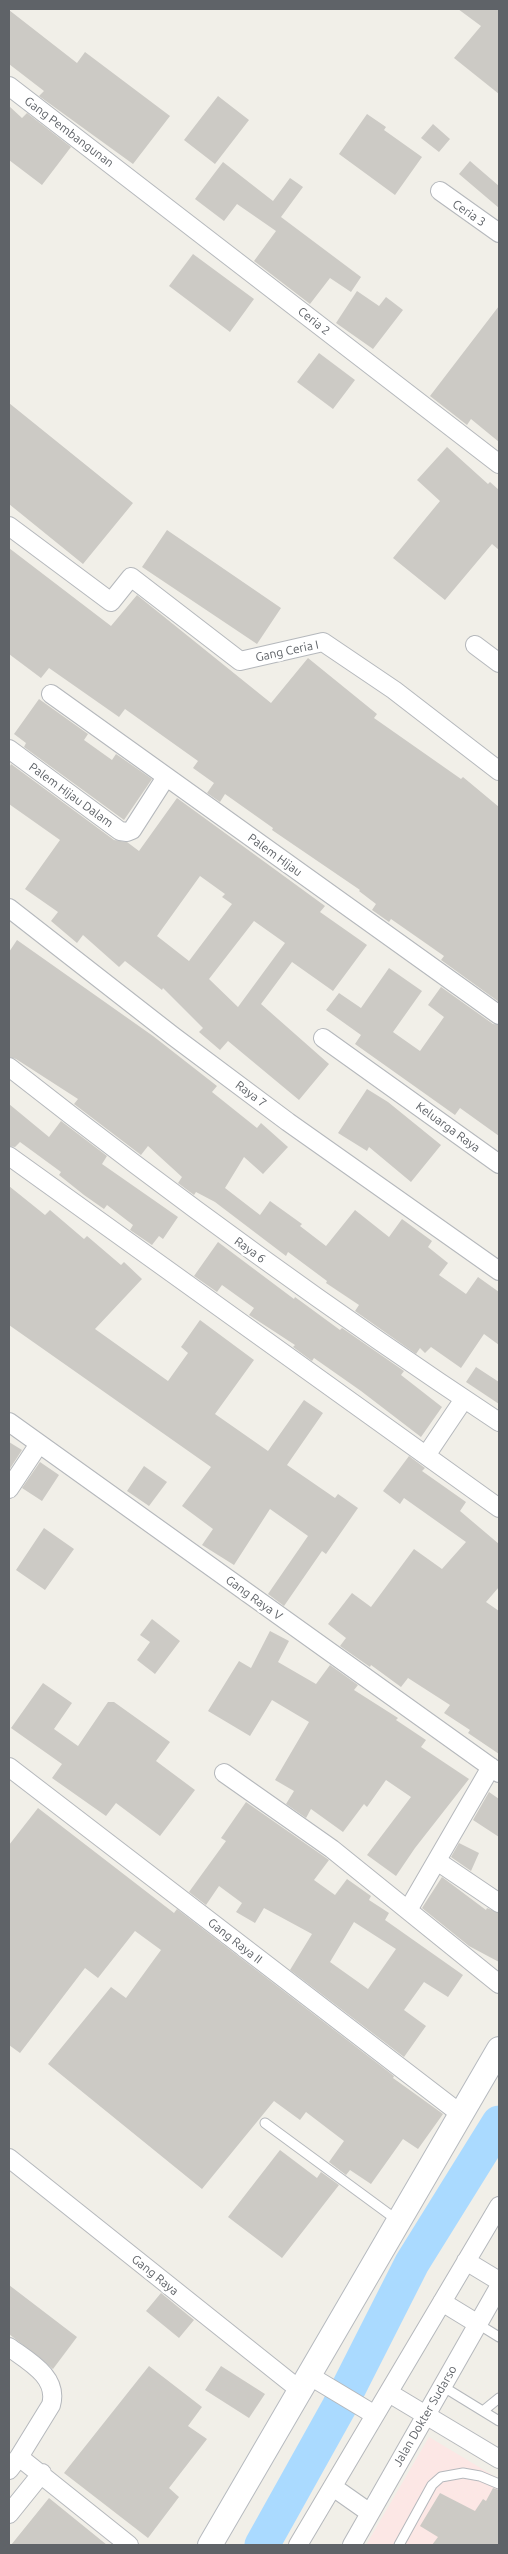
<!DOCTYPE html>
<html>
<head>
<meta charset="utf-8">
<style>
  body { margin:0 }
  #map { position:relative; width:508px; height:2554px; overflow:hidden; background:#f1efe8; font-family:Ubuntu,sans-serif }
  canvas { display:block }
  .frame { position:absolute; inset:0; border:10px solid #5f6368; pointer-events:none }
</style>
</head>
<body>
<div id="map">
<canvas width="508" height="2554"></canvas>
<div class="frame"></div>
</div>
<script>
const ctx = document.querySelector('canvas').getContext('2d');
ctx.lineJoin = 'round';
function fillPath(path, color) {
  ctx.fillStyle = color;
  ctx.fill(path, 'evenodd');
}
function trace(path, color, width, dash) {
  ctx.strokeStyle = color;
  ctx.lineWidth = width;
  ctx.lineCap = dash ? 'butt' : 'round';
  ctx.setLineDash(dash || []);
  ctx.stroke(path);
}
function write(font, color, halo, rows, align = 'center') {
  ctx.font = font + ' Ubuntu,sans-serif';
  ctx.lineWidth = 5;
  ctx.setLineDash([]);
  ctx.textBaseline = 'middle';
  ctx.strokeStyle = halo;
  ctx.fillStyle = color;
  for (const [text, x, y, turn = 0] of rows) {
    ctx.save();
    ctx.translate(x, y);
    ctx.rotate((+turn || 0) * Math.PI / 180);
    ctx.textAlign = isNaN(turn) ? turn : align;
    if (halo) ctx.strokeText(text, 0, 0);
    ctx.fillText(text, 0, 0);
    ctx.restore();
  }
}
const medical = new Path2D(`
  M429,2437L499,2479V2545H366Z`);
const river = new Path2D(`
  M262,2545L339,2407L412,2263L499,2123`);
const building = new Path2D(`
  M458,9H499V94L454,58L481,26Z
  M9,10L77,63L85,52L170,116L133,164L39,96L44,91L9,64Z
  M218,96L249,120L215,164L184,140Z
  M9,106L22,118L27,113L71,147L42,185L9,160Z
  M367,114L386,127L384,130L422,157L395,195L339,154Z
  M433,124L450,139L439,152L421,138Z
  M470,161L499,186V208L459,174Z
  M223,162L273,201L290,178L303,187L281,217L361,277L351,292L330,278L310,304L254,261L276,231L237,204L224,221L195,199Z
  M193,254L254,299L230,332L169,286Z
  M357,291L379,306L386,297L403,310L373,349L336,323Z
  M499,306V442L471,419L467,425L430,396Z
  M319,353L355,380L333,409L297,382Z
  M9,403L133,503L83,564L9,504Z
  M447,447L488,484L490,482L499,490V550L492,544L445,600L393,558L440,501L417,480Z
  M167,530L281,608L257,644L142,567Z
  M9,548L111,626L137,595L271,703L308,658L377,714L374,718L461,779L463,777L499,807V1002L441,960L444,956L391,919L389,922L372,910L376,904L359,891L360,890L272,830L273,828L225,794L220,802L207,793L214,783L193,768L198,761L125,709L119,717L49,668L41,678L9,654Z
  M39,699L88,734L84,740L112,760L116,754L152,779L124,820L24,747L26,743L14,734Z
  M11,764L114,840L127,842L139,851L177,798L325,906L320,912L367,945L333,991L292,962L261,1004L329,1064L299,1100L228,1041L220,1050L199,1032L203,1028L163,988L162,990L125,961L119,967L83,935L77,943L51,921L58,912L25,889L60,840L9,804V768ZM200,876L225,894L222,897L232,904L189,961L157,936ZM254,921L285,943L238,1007L209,979Z
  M17,940L153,1036L217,1086L212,1092L257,1128L261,1123L288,1147L263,1174L244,1157L225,1188L260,1215L270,1201L302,1224L300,1226L326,1246L355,1210L389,1237L402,1219L432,1241L428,1247L448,1263L439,1275L466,1294L478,1277L499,1292V1345L484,1334L461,1368L431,1347L425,1353L420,1348L416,1354L355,1311L359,1305L326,1283L327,1281L288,1252L286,1256L215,1202L196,1192L194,1195L178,1183L182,1177L148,1146L141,1155L74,1104L78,1099L16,1059L9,1057V952Z
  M389,968L422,991L393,1032L420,1051L444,1017L428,1005L441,987L493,1024L499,1025V1136L460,1108L455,1115L355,1044L361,1035L326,1010L339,993L361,1008Z
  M367,1089L388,1102L441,1145L411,1182L369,1147L367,1151L338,1133Z
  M9,1104L49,1137L61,1121L107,1156L102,1164L178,1217L163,1239L159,1236L152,1245L130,1230L133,1225L107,1205L104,1209L84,1195L59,1175L61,1172L20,1142L15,1147L9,1146Z
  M9,1186L45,1215L50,1210L84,1239L87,1236L121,1265L124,1262L142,1279L95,1329L168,1381L188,1353L181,1347L200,1320L254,1360L215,1414L268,1451L304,1400L323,1413L287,1465L335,1498L338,1494L358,1508L326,1554L322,1551L284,1606L268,1594L308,1536L270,1509L234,1565L202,1545L213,1529L182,1506L211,1467L9,1325Z
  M218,1242L294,1299L295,1297L340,1330L342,1328L404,1371L401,1375L442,1407L421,1437L361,1391L314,1358L312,1361L293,1347L295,1345L249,1315L254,1308L222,1285L217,1292L194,1276Z
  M476,1367L499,1382V1404L466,1382Z
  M9,1442L22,1450L9,1470Z
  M409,1456L425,1468L422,1471L466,1502L460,1511L499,1544V1587L486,1602L499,1611V1754L468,1733L470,1730L444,1713L450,1705L408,1678L401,1687L371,1665L370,1667L340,1646L346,1638L328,1624L352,1593L371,1607L414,1549L442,1569L466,1542L404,1498L400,1504L383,1491Z
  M40,1462L59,1475L42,1501L22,1488Z
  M144,1466L167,1482L149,1506L127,1491Z
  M44,1528L74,1549L45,1590L16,1570Z
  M152,1619L180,1641L155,1674L137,1660L150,1642L140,1635Z
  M270,1631L289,1641L278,1662L316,1684L330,1665L358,1685L354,1690L398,1718L396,1720L426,1740L421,1747L469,1779L415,1848L396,1876L367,1855L411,1797L386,1780L367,1807L364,1804L343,1832L311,1809L306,1818L286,1804L294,1791L275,1780L309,1722L272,1700L250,1736L208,1711L239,1661L251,1668Z
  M43,1683L72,1703L54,1729L78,1746L108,1702H114L170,1742L156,1761L195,1790L160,1836L116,1803L106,1816L52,1778L62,1764L11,1728Z
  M489,1792L499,1799V1837L473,1820Z
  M246,1802L329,1860L314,1880L335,1895L347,1879L371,1896L369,1900L389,1913L385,1920L463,1975L448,1997L424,1982L404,2010L426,2026L404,2057L290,1970L312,1934L264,1908L255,1923L236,1912L242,1903L219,1886L206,1905L189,1892L226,1841L221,1838ZM354,1922L396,1949L368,1989L330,1962Z
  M38,1808L174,1913L177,1909L394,2076L393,2078L443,2114L418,2149L403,2139L371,2184L350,2170L346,2175L329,2162L344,2141L306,2112L300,2120L274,2101L202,2189L48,2064L111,1987L126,1998L161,1950L135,1931L98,1978L85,1968L20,2053L9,2045V1845Z
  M459,1843L479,1853L471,1871L451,1857Z
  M442,1877L486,1910L487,1908L499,1913V1962L469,1946L422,1908Z
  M280,2150L317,2178L321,2172L339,2185L282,2258L228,2217Z
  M9,2285L77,2337L53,2369L9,2334Z
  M161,2293L194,2320L179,2338L146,2311Z
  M149,2366L202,2407L188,2426L207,2439L169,2488L179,2497L148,2538L64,2473Z
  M221,2366L265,2394L249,2418L205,2390Z
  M493,2488L499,2490V2545H432L438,2537L420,2526L440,2493L475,2511L483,2499L486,2501Z
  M49,2498L107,2545H11Z`);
const lane = new Path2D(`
  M265,2123L397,2220
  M478,2324L499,2337
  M442,2386L499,2421
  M483,2411L499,2398
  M399,2545L432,2485L441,2477L463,2473L480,2476L499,2484`);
const street = new Path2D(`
  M9,86L499,464
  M440,191L499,233
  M9,526L111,602L131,577L240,661L323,642L394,690L499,771
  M475,645L499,663
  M51,694L499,1015
  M9,749L120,831L127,832L132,830L166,777
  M9,908L173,1036L288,1122L499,1271
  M323,1038L499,1164
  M9,1067C168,1192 331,1311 499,1422
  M9,1156L499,1508
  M9,1422L499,1773
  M427,1454L464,1399
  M9,1489L39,1444
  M9,1767L462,2115
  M224,1773L332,1849L499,1984
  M437,1861L499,1903
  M408,1910L491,1767
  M9,2158L301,2391
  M466,2261L499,2281
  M442,2302L478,2324
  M9,2347C28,2361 59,2377 51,2405L19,2457
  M310,2376L375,2415
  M389,2393L499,2459
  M9,2470L19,2457L129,2545
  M333,2487L370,2513
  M9,2514L42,2473
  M298,2545L499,2206
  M352,2545L499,2287`);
const secondary = new Path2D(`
  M210,2545L499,2049`);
const streetNames = [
  ["Gang Pembangunan",69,132,37],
  ["Ceria 3",469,213,34],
  ["Ceria 2",314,321,38],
  ["Gang Ceria I",287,651,-12],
  ["Palem Hijau Dalam",71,795,36],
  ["Palem Hijau",275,855,36],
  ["Raya 7",251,1094,37],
  ["Keluarga Raya",448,1127,36],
  ["Raya 6",250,1250,36],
  ["Gang Raya V",254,1598,36],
  ["Gang Raya II",235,1941,38],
  ["Gang Raya",155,2275,39],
  ["Jalan Dokter Sudarso",425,2416,-60]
];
fillPath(medical, '#fce7e5');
trace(river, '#aadaff', 35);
fillPath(building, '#cccac5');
trace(lane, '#b5b8bc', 11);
trace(street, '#b5b8bc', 20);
trace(secondary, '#b6babf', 26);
trace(lane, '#fff', 9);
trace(street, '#fff', 18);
trace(secondary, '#fff', 24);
write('12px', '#5f6368', '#fff', streetNames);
</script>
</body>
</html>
